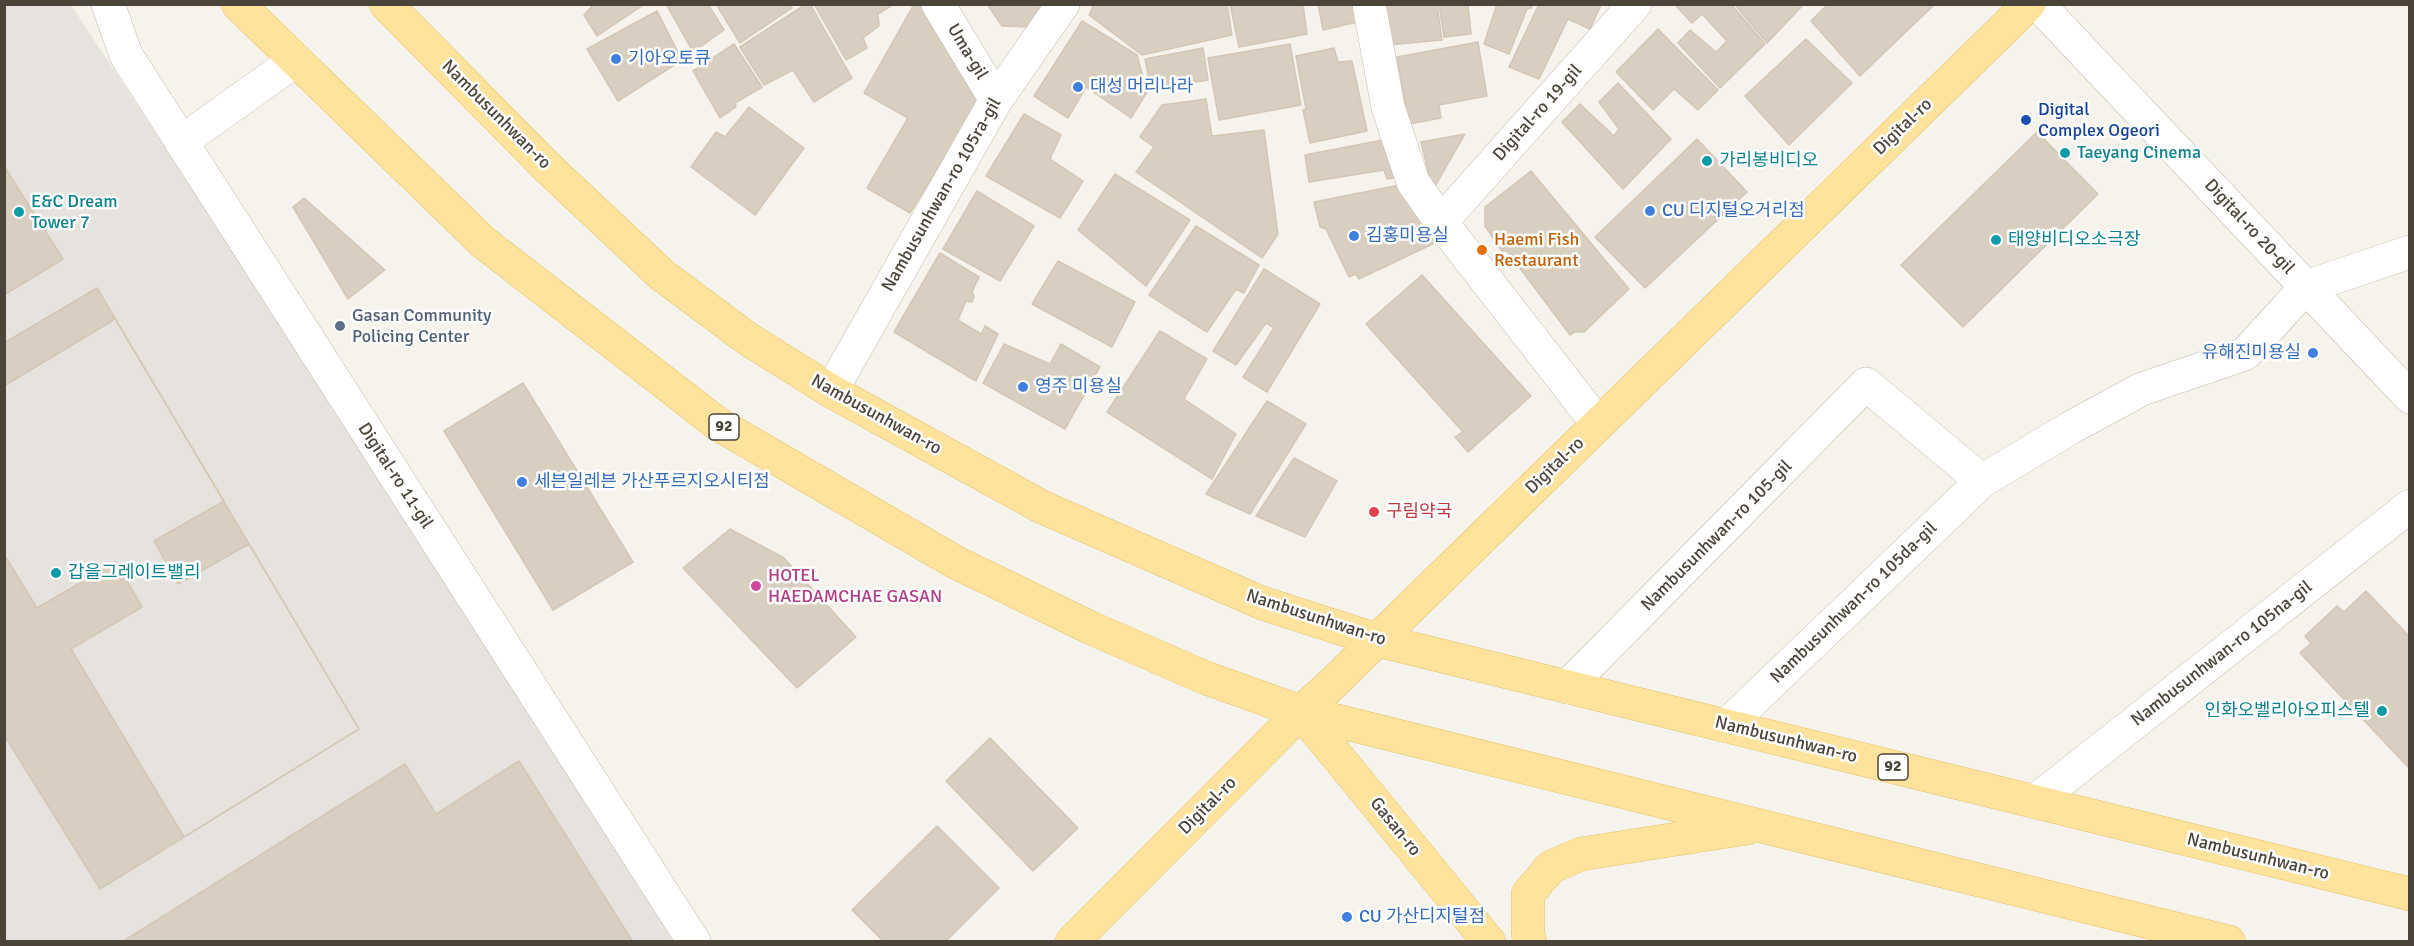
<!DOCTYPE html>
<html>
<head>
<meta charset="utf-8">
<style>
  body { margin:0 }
  #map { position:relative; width:2414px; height:946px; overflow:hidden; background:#f6f3ec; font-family:Signika,sans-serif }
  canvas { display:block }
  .frame { position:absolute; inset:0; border:6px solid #4b4439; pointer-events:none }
</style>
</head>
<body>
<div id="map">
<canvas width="2414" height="946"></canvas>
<div class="frame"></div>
</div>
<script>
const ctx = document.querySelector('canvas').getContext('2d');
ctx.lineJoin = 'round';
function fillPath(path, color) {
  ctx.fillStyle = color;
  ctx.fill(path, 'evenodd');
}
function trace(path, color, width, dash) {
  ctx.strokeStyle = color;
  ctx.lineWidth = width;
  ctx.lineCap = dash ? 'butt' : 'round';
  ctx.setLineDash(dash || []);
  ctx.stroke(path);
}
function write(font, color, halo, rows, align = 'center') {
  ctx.font = font + ' Signika,"Noto Sans KR",sans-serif';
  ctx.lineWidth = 5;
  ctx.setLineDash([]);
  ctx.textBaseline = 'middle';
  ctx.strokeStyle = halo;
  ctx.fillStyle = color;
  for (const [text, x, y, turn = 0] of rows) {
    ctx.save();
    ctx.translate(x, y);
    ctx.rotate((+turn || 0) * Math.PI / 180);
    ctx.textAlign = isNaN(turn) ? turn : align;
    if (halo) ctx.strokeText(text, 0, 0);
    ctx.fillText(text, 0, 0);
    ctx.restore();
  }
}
const industrial = new Path2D(`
  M5,5H71L689,941L5,942Z`);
const building = new Path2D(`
  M594,4H645L597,36L584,15Z
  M666,4H708L724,30L693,52Z
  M716,4H791L792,8L740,43Z
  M806,4H810L852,78L814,102L793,70L764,85L740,47Z
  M814,4H894L878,14L879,26L863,38L867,48L846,60Z
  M914,4H933L977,77V104L910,213L867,188L908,118L864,93Z
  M987,4H1044L1030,27L1002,26Z
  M1094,4H1227L1232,35L1142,55L1089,15Z
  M1230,4H1303L1307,34L1239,47Z
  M1318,4H1364L1366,20L1323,30Z
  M1384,4H1437L1442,40L1389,45Z
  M1439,4H1468L1471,34L1444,37Z
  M1497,4H1533L1531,8L1527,9L1509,54L1484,44Z
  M1539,4L1601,5L1590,29L1568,19L1539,79L1509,67Z
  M1680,4H1731L1765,44L1720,88L1678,43L1690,30L1716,52L1727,41L1702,14L1692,23L1677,7Z
  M1737,4L1766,5L1804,4L1767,43L1736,6Z
  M1828,4H1935L1860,76L1811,21Z
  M657,11L682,60L618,101L587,49Z
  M1082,21L1137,55L1147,92L1131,118L1086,87L1068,118L1034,96Z
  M1658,29L1718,90L1698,110L1674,89L1653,110L1616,72Z
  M1806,39L1852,83L1789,145L1745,96Z
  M1478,42L1487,96L1439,105L1441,118L1409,124L1397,57Z
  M734,44L762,87L735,103L736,107L720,118L693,71Z
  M1290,44L1301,105L1219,120L1208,58Z
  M1203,48L1208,80L1151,89L1145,59Z
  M1334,48L1338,62L1352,61L1367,131L1310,143L1303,110L1306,109L1296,56Z
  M1618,83L1671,139L1623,189L1562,122L1580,104L1614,136L1619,129L1599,102Z
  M1206,99L1212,136L1264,130L1278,234L1262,258L1136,172L1154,147L1140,137L1162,105Z
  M749,107L804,148L755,215L691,167L716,132L725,137Z
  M1024,114L1061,135L1050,159L1083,181L1060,218L986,176Z
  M2037,132L2098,194L1963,327L1901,265Z
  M1465,134L1433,190L1421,142Z
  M1393,138L1405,176L1387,179L1384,170L1309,182L1305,155Z
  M1697,139L1747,192L1645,288L1595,237Z
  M4,166L63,259L4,295Z
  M1531,171L1629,289L1584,332H1575L1570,335L1507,251H1502L1485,226V207Z
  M1115,174L1190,220L1146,286L1078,230Z
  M1405,184L1441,240L1359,279L1356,274L1349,277L1326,229L1320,227L1314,202Z
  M977,191L1034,226L1000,281L943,249Z
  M304,198L385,270L348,299L293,207Z
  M1196,226L1259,265L1244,293L1236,289L1207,332L1149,295Z
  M940,253L979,277L972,292L974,296L972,302L966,301L958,320L981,334L985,326L998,334L976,381L894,332Z
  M1058,261L1135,302L1112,347L1032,304Z
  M1264,269L1320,304L1267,392L1243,377L1274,328L1266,323L1236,365L1213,351Z
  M1422,275L1531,396L1468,452L1455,437L1463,432L1366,324Z
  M97,288L359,729L100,889L4,735V343Z
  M115,319L224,501L154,541L178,584L249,544L359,729L184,837L71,649L142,607L116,562L37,608L4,554V386Z
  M1160,331L1207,359L1184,399L1236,434L1212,479L1107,412Z
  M1004,344L1050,364L1061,344L1100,367L1065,429L983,383Z
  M523,383L633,562L553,610L444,431Z
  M1267,401L1306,424L1250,514L1206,494Z
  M1294,458L1337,481L1305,537L1256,516Z
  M730,529L784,558L856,637L797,688L683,568Z
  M2366,591L2410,637V769L2300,653L2311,643L2305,636L2337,606L2344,612Z
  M990,738L1078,828L1033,871L946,781Z
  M519,761L633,942H122L405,764L436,814Z
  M937,826L999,888L945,942H884L852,910Z`);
const minor = new Path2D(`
  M108,4L126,55L694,942
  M938,4L996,100
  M1369,4L1388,107L1413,182L1441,222L1598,424
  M2038,4L2410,397
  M181,142L296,60
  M1441,222L1635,4
  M831,391L996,100L1063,4
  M1567,687L1866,384L1982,481
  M1726,726L1982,481L2070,428L2142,389L2245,354L2306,287L2410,252
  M2034,802L2410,506`);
const major = new Path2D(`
  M238,4L483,242L718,424L955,562L1091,628L1206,678L1301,712L2229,942
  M386,4L548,168L662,275L748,339L831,391L1042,507L1262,603L1377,640L2410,894
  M1301,712L1489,942
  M1072,942L1301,712L1331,685L2029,4
  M1530,942L1528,934V894L1551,867L1581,854L1747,828`);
const markers = [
  [616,59,6,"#3f7fe0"],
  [1078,87,6,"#3f7fe0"],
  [2026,120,6,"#1a4fb4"],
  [2065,153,6,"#0f9aa8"],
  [1707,161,6,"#0f9aa8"],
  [1650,211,6,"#3f7fe0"],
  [19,212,6,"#0f9aa8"],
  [1354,236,6,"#3f7fe0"],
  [1996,240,6,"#0f9aa8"],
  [1482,250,6,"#e8710a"],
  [340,326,6,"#5c6f8a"],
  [2313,353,6,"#3f7fe0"],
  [1023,387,6,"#3f7fe0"],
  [522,482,6,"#3f7fe0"],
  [1374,512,6,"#e0444e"],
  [56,573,6,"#0f9aa8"],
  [756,586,6,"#d1479c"],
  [2382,711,6,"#0f9aa8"],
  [1347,917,6,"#3f7fe0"]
];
const shields = [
  [724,427,30],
  [1893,767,30]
];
const shieldNames = [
  ["92",724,427],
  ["92",1893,767]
];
const streetNames = [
  ["Uma-gil",967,52,59],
  ["Digital-ro 19-gil",1538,113,-48],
  ["Nambusunhwan-ro",496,115,45],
  ["Digital-ro",1903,127,-44],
  ["Nambusunhwan-ro 105ra-gil",942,195,-60],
  ["Digital-ro 20-gil",2249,227,47],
  ["Nambusunhwan-ro",876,415,29],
  ["Digital-ro",1555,466,-44],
  ["Digital-ro 11-gil",395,476,57],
  ["Nambusunhwan-ro 105-gil",1717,536,-45],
  ["Nambusunhwan-ro 105da-gil",1854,603,-44],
  ["Nambusunhwan-ro",1316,618,18],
  ["Nambusunhwan-ro 105na-gil",2222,654,-38],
  ["Nambusunhwan-ro",1786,740,14],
  ["Digital-ro",1208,806,-45],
  ["Gasan-ro",1395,827,51],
  ["Nambusunhwan-ro",2258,857,14]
];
const shopNames = [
  ["기아오토큐",628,59],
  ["대성 머리나라",1090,87],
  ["CU 디지털오거리점",1662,211],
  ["김홍미용실",1366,236],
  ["유해진미용실",2301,353,"right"],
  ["영주 미용실",1035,387],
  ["세븐일레븐 가산푸르지오시티점",534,482],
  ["CU 가산디지털점",1359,917]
];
const transitNames = [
  ["Digital",2038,110],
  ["Complex Ogeori",2038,131]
];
const cultureNames = [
  ["Taeyang Cinema",2077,153],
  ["가리봉비디오",1719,161],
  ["E&C Dream",31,202],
  ["Tower 7",31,223],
  ["태양비디오소극장",2008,240],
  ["갑을그레이트밸리",68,573],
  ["인화오벨리아오피스텔",2370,711,"right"]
];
const foodNames = [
  ["Haemi Fish",1494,240],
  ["Restaurant",1494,261]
];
const serviceNames = [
  ["Gasan Community",352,316],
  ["Policing Center",352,337]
];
const healthNames = [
  ["구림약국",1386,512]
];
const hotelNames = [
  ["HOTEL",768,576],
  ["HAEDAMCHAE GASAN",768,597]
];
fillPath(industrial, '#e6e2dd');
fillPath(building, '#d8cfc1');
trace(building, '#d3c7b4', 1.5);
trace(minor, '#c2bbae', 34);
trace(major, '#e6c16a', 34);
trace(minor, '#fff', 33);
trace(major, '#ffe39c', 33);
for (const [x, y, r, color] of markers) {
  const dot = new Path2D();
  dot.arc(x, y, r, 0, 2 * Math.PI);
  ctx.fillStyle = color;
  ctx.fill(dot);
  trace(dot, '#fff', 2);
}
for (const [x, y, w] of shields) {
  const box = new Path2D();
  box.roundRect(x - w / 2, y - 13, w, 26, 4.5);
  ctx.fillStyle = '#fff';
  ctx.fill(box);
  trace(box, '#4b4439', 1.5);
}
write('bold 16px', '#4b4439', null, shieldNames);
write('18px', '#4b4439', '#fff', streetNames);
write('18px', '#366cbe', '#fff', shopNames, 'left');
write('18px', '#164399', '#fff', transitNames, 'left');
write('18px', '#0d838f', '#fff', cultureNames, 'left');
write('18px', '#c56008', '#fff', foodNames, 'left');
write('18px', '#4e5e75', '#fff', serviceNames, 'left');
write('18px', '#be3a42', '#fff', healthNames, 'left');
write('18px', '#b23c85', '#fff', hotelNames, 'left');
</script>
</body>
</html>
